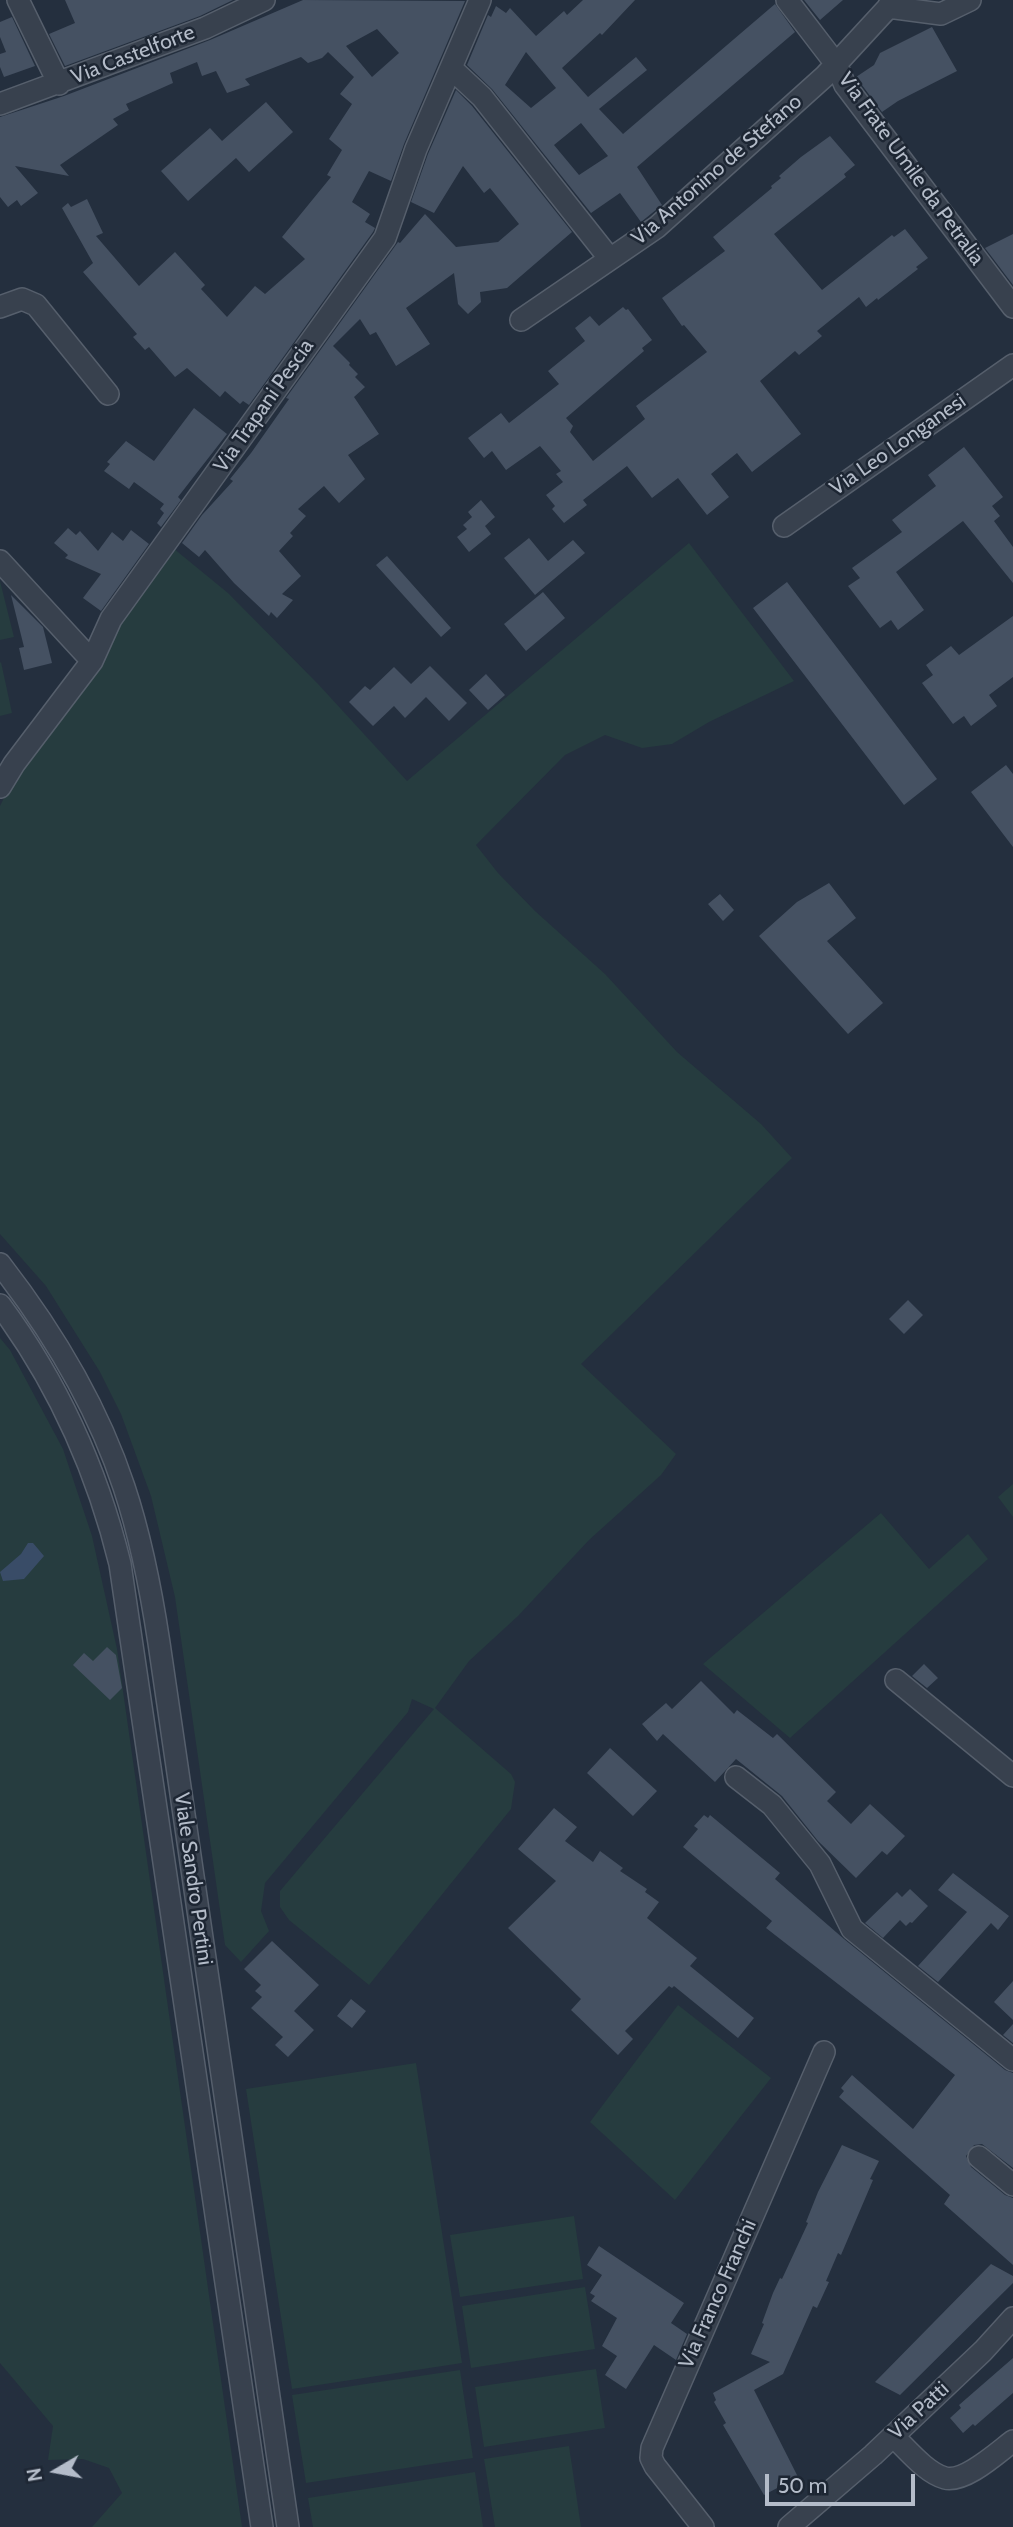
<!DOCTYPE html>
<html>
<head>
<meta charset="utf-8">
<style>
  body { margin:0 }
  #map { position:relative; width:1013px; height:2527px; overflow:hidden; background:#242f3e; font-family:Cabin,sans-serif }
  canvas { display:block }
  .north { position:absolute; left:21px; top:2436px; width:70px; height:70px; -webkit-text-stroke:5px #1d2633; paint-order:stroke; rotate:260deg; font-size:19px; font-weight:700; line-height:28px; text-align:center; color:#b4bcc9 }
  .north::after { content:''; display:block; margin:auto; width:24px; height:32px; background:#b4bcc9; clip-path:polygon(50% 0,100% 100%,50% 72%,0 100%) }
  .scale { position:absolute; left:765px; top:2474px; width:150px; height:32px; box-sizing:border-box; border:4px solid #b4bcc9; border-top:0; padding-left:9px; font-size:21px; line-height:24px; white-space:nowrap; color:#b4bcc9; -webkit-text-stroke:5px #1d2633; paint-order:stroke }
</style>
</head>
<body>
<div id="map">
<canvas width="1013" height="2527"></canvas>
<div class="north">N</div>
<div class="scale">50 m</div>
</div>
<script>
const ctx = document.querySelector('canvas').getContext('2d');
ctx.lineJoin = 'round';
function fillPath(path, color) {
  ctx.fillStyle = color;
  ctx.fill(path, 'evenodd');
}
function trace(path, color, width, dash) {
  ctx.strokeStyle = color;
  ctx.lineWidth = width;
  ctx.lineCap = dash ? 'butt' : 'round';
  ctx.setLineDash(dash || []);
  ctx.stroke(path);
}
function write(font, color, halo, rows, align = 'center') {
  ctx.font = font + ' Cabin,sans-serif';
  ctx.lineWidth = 5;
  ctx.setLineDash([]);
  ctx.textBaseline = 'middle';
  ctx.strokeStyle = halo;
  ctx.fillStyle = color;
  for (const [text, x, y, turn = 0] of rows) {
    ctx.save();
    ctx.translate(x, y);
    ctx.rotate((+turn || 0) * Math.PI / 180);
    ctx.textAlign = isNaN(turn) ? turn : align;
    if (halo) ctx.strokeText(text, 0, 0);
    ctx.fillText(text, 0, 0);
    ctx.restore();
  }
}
const green = new Path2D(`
  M689,543L794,681L709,722L672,744L642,748L605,735L565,755L476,845L498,873L535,911L605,974L677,1052L761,1124L792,1158L581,1364L676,1454L661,1475L589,1540L518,1616L469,1661L435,1708L511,1774L515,1782L511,1809L369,1985L289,1920L280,1907V1891L434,1709L412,1699L408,1712L265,1883L261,1911L269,1931L241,1962L225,1945L175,1597L151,1496L121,1414L100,1372L46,1286L0,1234V806L9,788L173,548L228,593L319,685L407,781Z
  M0,581L14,637L0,640Z
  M1,662L12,713L0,716V663Z
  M0,1338L10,1350L63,1449L92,1536L117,1649L242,2527H92L122,2493L109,2468L83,2459L48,2460L53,2426L0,2363Z
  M1013,1484V1517L998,1497Z
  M881,1513L929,1569L968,1534L988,1559L790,1738L703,1664Z
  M678,2005L771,2078L675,2200L590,2122Z
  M416,2063L462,2363L292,2389L246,2089Z
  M574,2216L583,2279L460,2297L450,2235Z
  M585,2287L595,2349L471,2368L462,2306Z
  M596,2369L605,2428L484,2447L475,2387Z
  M460,2370L473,2458L306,2483L292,2395Z
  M569,2446L581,2527H495L484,2459Z
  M475,2472L483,2527H313L308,2498Z`);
const water = new Path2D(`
  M28,1543H33L44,1556L24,1579L3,1581L0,1572L21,1554Z`);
const building = new Path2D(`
  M65,0H233L200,16L65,66L49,34L75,23Z
  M303,0L465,1L404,144L391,181L369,171L352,202L370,214L365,222L375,228L373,232L249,405L243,401L240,404L225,391L220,397L187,368L175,377L149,347L145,350L133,337L137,334L83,272L93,263L62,208L68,203L71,207L87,199L103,233L96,236L139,286L175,252L205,285L201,289L227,317L255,286L265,294L305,259L282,237L331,177L327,175L342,150L329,139L352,104L340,94L354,77L328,52L322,58L308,63L301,57L245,79L250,85L227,93L216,71L202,76L197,62L170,73L173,83L126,104L129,110L113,119L118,125L60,165L69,176L15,166L38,193L21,206L17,200L8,207L0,197V117L64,96L210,40ZM377,29L399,53L372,77L346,46Z
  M583,0H635L602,35L600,33L562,68L588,97L636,57L647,70L599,109L623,134L775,4L795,32L637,167L662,205L641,222L620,193L591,213L492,89L467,65L488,15L491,17L496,6L506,13L510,8L536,36L564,11L567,15ZM526,52L556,88L531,108L505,85ZM581,123L608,156L579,175L554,145Z
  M804,0H843L820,20Z
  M12,17L35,66L4,77L0,67V54L6,52L0,37V22Z
  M932,27L957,71L898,101L882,112L856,77L874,65L880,53Z
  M456,90L472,106L572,232L507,288L480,292L481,302L468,314L458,304L454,273L406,308L430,344L396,366L376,332L370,335L360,319L333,346L350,363L349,365L358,374L355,377L365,387L354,397L379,434L348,455L365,479L339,503L324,486L298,509L306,516L290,533L293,536L279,551L301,576L282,594L293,600L277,618L271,612L269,616L234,583L205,550L199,557L182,543L202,515L233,481L230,479L251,453L289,399L286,398L398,242L400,243L425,214L456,247L498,242L519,224L490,188L484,193L463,166L434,213L411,202L428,154Z
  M266,102L293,132L249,172L236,158L188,201L161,171L210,128L222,141Z
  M830,136L855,165L844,174L846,177L774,234L822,290L892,235L894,237L905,229L928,258L916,267L918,269L878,300L877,298L866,307L859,297L817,331L822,336L799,355L795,351L760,381L801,434L752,472L737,453L711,474L729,497L707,515L678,478L652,498L627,466L583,500L587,505L564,523L552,509L555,506L546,495L563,482L556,474L561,471L540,446L506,470L492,451L484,458L468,438L501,413L509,423L559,384L548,371L585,341L575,328L590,316L599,326L623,307L626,310L628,309L652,340L642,348L644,351L566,418L573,426L570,432L593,461L645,419L636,406L707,352L684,325L682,326L662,298L725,251L713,237L772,188L771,186L781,178L779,176L801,157Z
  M1013,234V285L985,248Z
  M194,408L227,434L178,497L181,500L161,527L157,523L164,513L160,509L164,504L134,482L129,489L104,471L110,464L107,462L126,441L154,461Z
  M964,447L1003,497L992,506L1000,516L994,521L1013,547V583L963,521L896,572L924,610L898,630L891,620L880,628L848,586L860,578L852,568L902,532L892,520L936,486L928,475Z
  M481,500L495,517L485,526L491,534L469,552L457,537L467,529L463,525L472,517L468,512Z
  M68,528L76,535L80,531L98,551L112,532L123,541L131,530L149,544L101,611L83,598L101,574L65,558L68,555L54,543Z
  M529,538L548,561L573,540L585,553L535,595L504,558Z
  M387,556L451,628L441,637L376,565Z
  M787,582L937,779L904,805L753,608Z
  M543,592L565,618L526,651L504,624Z
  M11,595L43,627L52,663L24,670L19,648L24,647Z
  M1013,616V677L989,695L997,706L971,726L964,716L953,724L922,683L933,675L926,665L951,646L959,655Z
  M430,666L467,703L449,721L426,697L405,718L394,706L373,726L349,702L365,686L370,690L394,667L411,684Z
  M486,674L505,695L488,710L469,690Z
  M1006,765L1013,774V847L971,792Z
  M829,883L856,918L827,941L883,1003L848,1034L759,936L797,902Z
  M720,894L734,910L723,921L708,904Z
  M908,1300L923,1315L904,1334L889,1319Z
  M107,1647L116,1655L122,1688L110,1700L73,1665L84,1653L93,1661Z
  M924,1664L938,1678L927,1688L912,1676Z
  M701,1681L734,1714L737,1710L773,1738L777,1734L836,1792L827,1801L851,1824L870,1804L905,1836L887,1855L882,1851L856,1878L818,1841L782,1796L736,1759L715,1782L663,1734L657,1741L642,1724L666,1703L672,1709Z
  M610,1748L657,1791L633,1816L587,1773Z
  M554,1808L577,1827L565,1841L593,1862L600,1851L623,1868L620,1871L647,1889L645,1892L659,1902L647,1918L697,1958L690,1966L754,2018L738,2038L674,1986L672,1988L669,1986L625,2031L633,2039L618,2055L571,2010L581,1999L508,1928L556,1881L518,1849Z
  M704,1815L708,1818L710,1815L780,1873L775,1879L844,1939L1005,2070L1013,2073V2168L982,2144L974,2145L966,2156L971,2167L1005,2195L1013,2198V2265L944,2204L950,2195L839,2097L844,2091L841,2088L852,2075L913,2129L955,2075L766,1928L772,1921L683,1847L698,1829L694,1826Z
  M953,1873L1009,1916L998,1930L991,1923L938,1982L918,1966L967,1912L938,1890Z
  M910,1889L928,1906L912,1923L910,1922L906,1926L900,1920L883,1938L865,1923L897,1892L902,1897Z
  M272,1941L319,1985L294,2011L314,2030L288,2057L275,2045L283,2037L251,2008L262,1997L255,1991L261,1985L244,1969Z
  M1013,1981V2020L994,2002Z
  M351,1999L366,2011L352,2028L337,2016Z
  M1013,2024V2043L1003,2035Z
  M842,2145L879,2161L870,2179L873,2180L841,2255L838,2253L826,2281L829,2282L817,2308L813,2306L783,2374L754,2390L798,2477L764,2495L723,2425L726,2423L714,2402L716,2400L713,2393L770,2362L751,2354L764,2324L762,2323L773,2293L780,2278L782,2279L808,2223L806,2222L818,2192Z
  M599,2246L684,2303L671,2323L687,2334L676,2360L654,2345L626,2389L605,2375L617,2356L602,2346L617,2318L591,2301L595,2296L590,2293L602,2275L587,2265Z
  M991,2264L1013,2276V2283L900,2395L875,2382Z
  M1013,2358V2393L975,2426L973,2424L963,2433L950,2418L961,2408L959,2405Z`);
const minor = new Path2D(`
  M18,0L59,84
  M787,0L836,64L845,85L1013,307
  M888,7L941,14L970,0
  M452,69L482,97L610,259
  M0,104L205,28L264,0
  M0,307L22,299L36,305L108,394
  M521,320L657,227L825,76L895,0
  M784,526L1013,365
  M0,561L92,661
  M0,787L14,764L92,661L111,619L385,238L416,149L480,0
  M0,1264C52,1331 97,1405 124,1487C141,1538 151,1590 159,1643L288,2527
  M0,1305C58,1383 97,1470 120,1564L262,2527
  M896,1680L1013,1776
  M736,1777L772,1805L820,1864L852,1929L1013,2060
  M979,2157L1013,2185
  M893,2436C907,2449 926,2473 945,2478C965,2483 998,2452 1013,2441
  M703,2527L655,2466L651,2458L652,2448L824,2052
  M789,2527L873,2455L983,2351L1013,2318`);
const streetNames = [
  ["Via Castelforte",133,55,-21],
  ["Via Frate Umile da Petralia",911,169,54],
  ["Via Antonino de Stefano",717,170,-41],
  ["Via Trapani Pescia",264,406,-55],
  ["Via Leo Longanesi",898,445,-35],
  ["Viale Sandro Pertini",193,1879,82],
  ["Via Franco Franchi",718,2294,-66],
  ["Via Patti",919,2411,-43]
];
fillPath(green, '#263c3f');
fillPath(water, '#394c67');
fillPath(building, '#455162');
trace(minor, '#565f6c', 24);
trace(minor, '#38414e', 21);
write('21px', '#b4bcc9', '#1d2633', streetNames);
</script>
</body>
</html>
